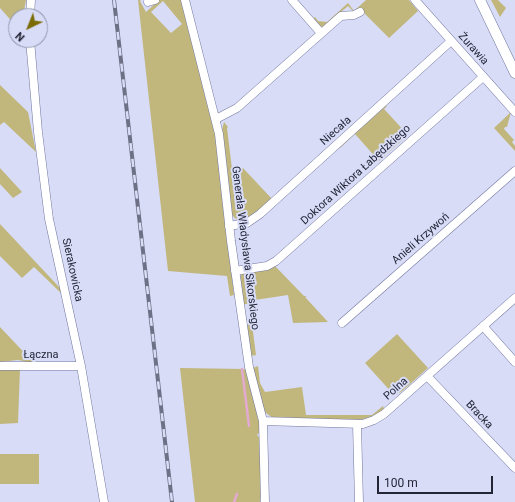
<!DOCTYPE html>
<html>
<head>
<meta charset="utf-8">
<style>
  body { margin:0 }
  #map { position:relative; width:515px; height:502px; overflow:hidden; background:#d8dcf7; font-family:Roboto,sans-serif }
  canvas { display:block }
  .north { position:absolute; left:8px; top:8px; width:40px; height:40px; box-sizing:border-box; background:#d8dcf7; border:1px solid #9093aa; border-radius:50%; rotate:223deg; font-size:11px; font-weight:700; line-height:16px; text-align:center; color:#232536 }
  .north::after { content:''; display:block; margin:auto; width:14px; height:18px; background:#7b6c05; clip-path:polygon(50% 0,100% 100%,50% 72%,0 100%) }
  .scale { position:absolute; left:377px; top:476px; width:116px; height:18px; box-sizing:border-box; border:2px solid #232536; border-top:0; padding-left:5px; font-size:12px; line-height:14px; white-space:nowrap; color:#232536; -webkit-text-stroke:3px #d8dcf7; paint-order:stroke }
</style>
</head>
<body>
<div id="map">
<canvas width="515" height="502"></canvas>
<div class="north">N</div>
<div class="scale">100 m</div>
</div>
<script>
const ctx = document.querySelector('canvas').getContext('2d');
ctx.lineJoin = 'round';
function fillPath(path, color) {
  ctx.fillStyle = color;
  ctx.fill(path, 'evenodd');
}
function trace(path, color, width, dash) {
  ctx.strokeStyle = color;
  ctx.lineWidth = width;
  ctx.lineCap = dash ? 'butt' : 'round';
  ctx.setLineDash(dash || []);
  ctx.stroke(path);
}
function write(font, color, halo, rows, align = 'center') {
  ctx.font = font + ' Roboto,sans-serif';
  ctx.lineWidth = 4;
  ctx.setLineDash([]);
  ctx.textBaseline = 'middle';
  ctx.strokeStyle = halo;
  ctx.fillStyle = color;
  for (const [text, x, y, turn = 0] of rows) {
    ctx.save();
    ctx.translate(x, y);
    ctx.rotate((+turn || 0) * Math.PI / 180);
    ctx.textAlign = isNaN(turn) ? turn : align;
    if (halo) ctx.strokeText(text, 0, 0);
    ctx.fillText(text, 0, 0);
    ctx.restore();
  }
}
const green = new Path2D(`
  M0,0H26L23,16H16V26L0,8Z
  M138,0H141L140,1L146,12L159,0H182L216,134L234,295L230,296L227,276L168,271ZM163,1L182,24L171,33L151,12Z
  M366,0H409L418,11L389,38L359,8L354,12L348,6L323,27L319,26L313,19L315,17L318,21L327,22L348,3L354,11Z
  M491,0H498L506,8L500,17Z
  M0,85L28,112L36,152L4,122L0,125Z
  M385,105L387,106L384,109L408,135L379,161L355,134L340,148L338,147Z
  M511,112L507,127H505L504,129L514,140L512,142L515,146V151L494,128Z
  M224,122L228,127L227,128L233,177L243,168L272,199L248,220L238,221L232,215L222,130Z
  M0,168L22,192L13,198L0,184Z
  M0,224L60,288L62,294L34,267L22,278L0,256Z
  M275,266L304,296H307L305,297L328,322L293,323L288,295L248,301V304H243L240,277L242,274Z
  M252,324L256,355L251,356L246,325Z
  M0,327L34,363L18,360L0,362Z
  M397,334L428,368L401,392L394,395L365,363Z
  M258,366L260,383L265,392L302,387L306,415H372L383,406L384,409L376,415L360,420L273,418L263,411L253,368Z
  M180,368L246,369L261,426L259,433L257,435L261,440L263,498H260V502H195Z
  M0,369H20L18,423L0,424Z
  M0,454H39V484H0Z`);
const stream = new Path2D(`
  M242,369L249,426
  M234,502L237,494`);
const minor = new Path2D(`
  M185,0L219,134L231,241L249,367L263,421L265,502
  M292,0L321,33
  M415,0L515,112
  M148,2L155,0
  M30,16L31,0
  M30,40L38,132L49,219L81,366L104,502
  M216,119L237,108L341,16L354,15L360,12
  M229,226L247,223L260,214L451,41
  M235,271L267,266L276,261L483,77
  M342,323L515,171
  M483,326L515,362
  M0,366H81
  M427,376L515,468
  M263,421L363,424L374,420L384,414L515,298
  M357,424L359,502`);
const tertiary = new Path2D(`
  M480,0L515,73`);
const rail = new Path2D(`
  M114,0L172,502`);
const streetNames = [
  ["Żurawia",473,49,48],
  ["Niecała",336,131,-42],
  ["Doktora Wiktora Łabędzkiego",356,175,-42],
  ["Anieli Krzywoń",421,239,-41],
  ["Generała Władysława Sikorskiego",245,248,83],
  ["Sierakowicka",72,270,78],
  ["Łączna",41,355],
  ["Polna",396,389,-42],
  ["Bracka",479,415,47]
];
fillPath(green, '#c1b77c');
trace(stream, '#e3aad1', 2.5);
trace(minor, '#7277a0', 9);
trace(tertiary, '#7277a0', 11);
trace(minor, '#fff', 8);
trace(tertiary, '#fff', 10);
trace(rail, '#6e7186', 4);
trace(rail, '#d8dcf7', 2.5, [8]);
write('11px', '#232536', '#d8dcf7', streetNames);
</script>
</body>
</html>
